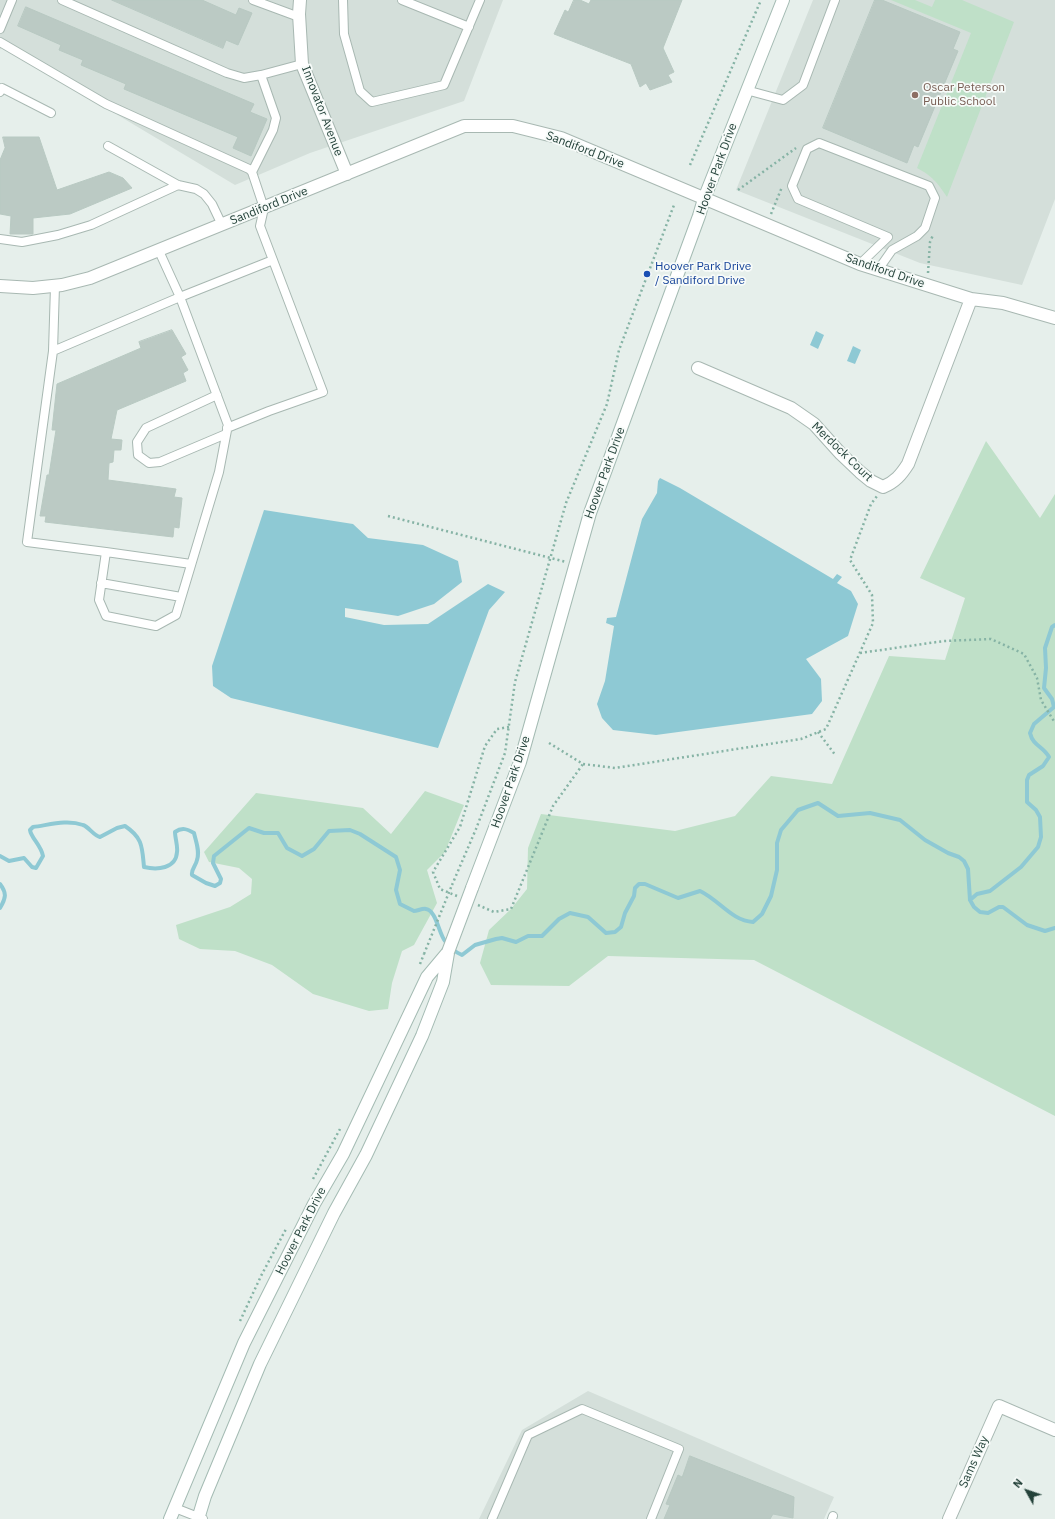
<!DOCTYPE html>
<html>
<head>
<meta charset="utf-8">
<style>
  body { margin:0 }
  #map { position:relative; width:1055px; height:1519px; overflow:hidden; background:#e6efeb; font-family:"IBM Plex Sans",sans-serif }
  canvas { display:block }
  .north { position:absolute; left:1007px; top:1471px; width:40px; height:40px; -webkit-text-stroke:3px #f7fbf9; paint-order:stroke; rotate:310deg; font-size:11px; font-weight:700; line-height:16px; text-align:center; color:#24423a }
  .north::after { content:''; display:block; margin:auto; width:14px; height:18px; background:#24423a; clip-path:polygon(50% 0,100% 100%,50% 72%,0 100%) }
</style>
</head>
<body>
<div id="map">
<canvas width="1055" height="1519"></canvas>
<div class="north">N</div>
</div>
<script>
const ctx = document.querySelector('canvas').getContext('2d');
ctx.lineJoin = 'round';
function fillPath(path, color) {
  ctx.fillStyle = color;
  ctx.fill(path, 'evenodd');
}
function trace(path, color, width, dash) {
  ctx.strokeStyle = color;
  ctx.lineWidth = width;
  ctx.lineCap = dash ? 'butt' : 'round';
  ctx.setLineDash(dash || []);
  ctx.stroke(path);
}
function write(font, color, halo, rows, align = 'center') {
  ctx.font = font + ' "IBM Plex Sans",sans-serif';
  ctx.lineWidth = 3.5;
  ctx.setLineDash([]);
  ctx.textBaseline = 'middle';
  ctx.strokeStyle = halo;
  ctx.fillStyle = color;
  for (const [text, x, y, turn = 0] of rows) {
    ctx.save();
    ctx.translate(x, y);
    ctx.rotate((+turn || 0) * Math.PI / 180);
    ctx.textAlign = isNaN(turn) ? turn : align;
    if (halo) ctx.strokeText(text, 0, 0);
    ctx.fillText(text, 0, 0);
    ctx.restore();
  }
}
const built = new Path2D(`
  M0,0H503L464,101L310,153L235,185L2,46L0,50Z
  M813,0H1055V199L1022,285L920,263L736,190Z
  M588,1391L834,1497L824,1519H479L522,1430Z`);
const green = new Path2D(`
  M891,0H915L932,7L935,0H962L1014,22L947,197C937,182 932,176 917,168L971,33Z
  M986,441L1040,518L1055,494V1116L754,960L608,956L569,986L491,985L480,963L489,930L511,909L527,889L528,848L541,814L675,831L735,816L771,776L832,784L889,656L945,660L965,598L920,578Z
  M425,791L464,805L445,852L427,870L437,903L414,945L402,951L392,983L388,1009L369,1011L313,994L272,965L235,951L200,949L179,939L176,925L230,907L251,894L252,879L239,868L209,862L204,852L256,793L363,808L391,834Z`);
const water = new Path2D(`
  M816,331L824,335L818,349L810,345Z
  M853,346L861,350L855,364L847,361Z
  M660,478L680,488L833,579L837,574L842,577L837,583L851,591L858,604L848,636L806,659L821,679L822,701L812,714L656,735L613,730L602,718L597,704L605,681L614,626L606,623L607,618L616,617L642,519L657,493L658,481Z
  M264,510L353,524L368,538L423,545L458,561L462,582L434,604L398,616L345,608V617L384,625L428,624L488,584L505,592L489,610L438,748L231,698L213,686L212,666Z`);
const stream = new Path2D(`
  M0,856L9,861L24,858L32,867L36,868L43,856C41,845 31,838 30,830L33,827C49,825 67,819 83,825C89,827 93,835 100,837L117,828L125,826C143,838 142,847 144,867C157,870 176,869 177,852C178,846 175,838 175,832C182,827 187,829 194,833C196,842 200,851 197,860C196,866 191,869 192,875L206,883L215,886L220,883L221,879L213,863L214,856L249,828L264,833H278L287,848L302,856L314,849L329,831L350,830L360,834L396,857L400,870L396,890L400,904L414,911C417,911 423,908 426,909C436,910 439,934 445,941C449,947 455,952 462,955L475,945L496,939L502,938L516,942L528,936H542L559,919L570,913L588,917L606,933L615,932L621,927L625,913L634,896L635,888L639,884H645L678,898L700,891C719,900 732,921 753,922L762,914L771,896L777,870V843L781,830L798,810L818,803L838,816L870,813L900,820L925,840L948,853L959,857L964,861L968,869L970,900L974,907L980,912L988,913L999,907H1003L1027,925L1045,931L1055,928
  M0,884C7,893 6,898 0,908
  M970,900L977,894L990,891L1021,867L1038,847L1041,837L1040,817L1036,810L1027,802V780L1029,775L1043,766L1049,757C1043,746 1033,746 1030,733L1034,724L1054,707L1052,699L1044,688L1046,668L1045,648L1052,627L1055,625`);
const building = new Path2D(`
  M112,0H202L236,15L239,8L252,13L238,45L226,40L223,48Z
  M574,0H580L589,4L591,0H682L663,48L674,72L668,75L672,82L650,90L646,83L640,87L631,64L554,34L565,10L568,12Z
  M875,0H882L960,32L953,49L958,51L918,147L914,145L907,163L823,128Z
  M26,7L254,104L250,112L267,119L251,156L233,148L238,137L124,89L126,84L81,65L83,60L59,50L61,45L18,26Z
  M3,137H39L57,190L109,172L123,178L132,188L70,214L33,218V234H10L11,216L0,214V160L5,148Z
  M172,330L186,354L181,357L188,370L183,373L186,381L117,410L111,439L122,440L121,450H114L113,462L109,463L108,480L176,489L174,497L182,498L179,528L174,527L173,537L45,522L46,516H40L47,475H49L56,430H52L57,384L141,348L139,342Z
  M690,1456L794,1497L793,1518L773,1514L770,1519H664L670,1505L666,1504L678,1475L682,1477Z`);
const path = new Path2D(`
  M690,165L761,0
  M738,190L796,148
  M771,214L782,187
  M928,273L930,242L933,235
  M388,516L566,562
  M860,653L944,641L991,639L1024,654L1037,678L1041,700L1055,723
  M818,732L836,756
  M549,743L583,764L615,768L801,739L826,729L873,623L872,595L850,560L871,504L877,496
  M452,885L476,829L505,753L515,682L566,503L607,404L619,350L674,205
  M457,896L440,889L433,872L460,827L485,746L497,729L509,727
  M478,905L494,912L511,909L553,806L583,764
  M420,964L424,954
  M313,1179L340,1129
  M240,1321L261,1276L286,1229`);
const lane = new Path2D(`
  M62,0L227,73L244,78L261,75L302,64
  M253,0L299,17
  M343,0L344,34L360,91L372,102L444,85L480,0
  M402,0L469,27
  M0,29L12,0
  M0,42L106,104L249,169L252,172L264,208L260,226L323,392L269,411L227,428
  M746,90L783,100L803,85L835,0
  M0,92L2,88L51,113
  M108,146L178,185L196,189L204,194L212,204L222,225
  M252,172L273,130L276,118L261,75
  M0,239L22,242L58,235L91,225L178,185
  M159,251L180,297L228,425L219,472L176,615L156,626L106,616L99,600L106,552L191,564
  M860,264L888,237L798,199L792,186L807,149L819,143L929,186L935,198L925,228L917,236L892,250L878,270
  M55,286L53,351L180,297L273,260
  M53,351L27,542L106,552
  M217,395L146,428L137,442L138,455L149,463L160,462L226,434
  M101,583L181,597
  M175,1508L203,1519
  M492,1519L528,1435L582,1409L679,1449L651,1519
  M832,1519L833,1516`);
const street = new Path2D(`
  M300,0L299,14L302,64L347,174
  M0,286L33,288L62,285L90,278L464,126H513L561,138L860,264L971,299L1003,303L1055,318
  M698,368L791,408L814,424L841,454L860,472L871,481L883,487C895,482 901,475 908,464L971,299
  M949,1519L999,1406L1055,1430`);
const secondary = new Path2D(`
  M472,888L520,762L590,513L699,216L704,199L783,0
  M170,1519L244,1343L314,1204L343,1154L427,977L448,952
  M198,1519L205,1496L260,1364L334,1213L366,1155L422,1036L443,982L448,953`);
const pathBridge = new Path2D(`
  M424,954L452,885`);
const secondaryBridge = new Path2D(`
  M448,952L472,888`);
const markers = [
  [915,95,4,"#8d6e63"],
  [647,274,4,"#1a4fb4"]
];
const educationNames = [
  ["Oscar Peterson",923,88],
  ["Public School",923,102]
];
const streetNames = [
  ["Innovator Avenue",322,111,69],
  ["Sandiford Drive",585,150,21],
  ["Hoover Park Drive",717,169,-70],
  ["Sandiford Drive",269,206,-22],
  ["Sandiford Drive",885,271,19],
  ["Merdock Court",842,452,44],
  ["Hoover Park Drive",605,473,-70],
  ["Hoover Park Drive",511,782,-71],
  ["Hoover Park Drive",301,1231,-63],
  ["Sams Way",974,1462,-66]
];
const transitNames = [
  ["Hoover Park Drive",655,267],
  ["/ Sandiford Drive",655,281]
];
fillPath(built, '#d4dfda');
fillPath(green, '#bfe0c8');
fillPath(water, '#8ec9d4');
trace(stream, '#8ec9d4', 4);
fillPath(building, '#bbcac4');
trace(building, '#b8c9c2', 1);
trace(lane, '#a8b8b2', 10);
trace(street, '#a8b8b2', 14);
trace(secondary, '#a4bbb3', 14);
trace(path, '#86b3a5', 2.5, [2, 3]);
trace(lane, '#fff', 8);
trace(street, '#fff', 12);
trace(secondary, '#fff', 12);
trace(secondaryBridge, '#a4bbb3', 14, []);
trace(pathBridge, '#86b3a5', 2.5, [2, 3]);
trace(secondaryBridge, '#fff', 12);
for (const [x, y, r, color] of markers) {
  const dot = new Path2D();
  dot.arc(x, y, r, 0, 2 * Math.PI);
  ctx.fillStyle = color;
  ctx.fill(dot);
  trace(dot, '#f7fbf9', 1.5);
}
write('12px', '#785e54', '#f7fbf9', educationNames, 'left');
write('12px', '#24423a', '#f7fbf9', streetNames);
write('12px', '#164399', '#f7fbf9', transitNames, 'left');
</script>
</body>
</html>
